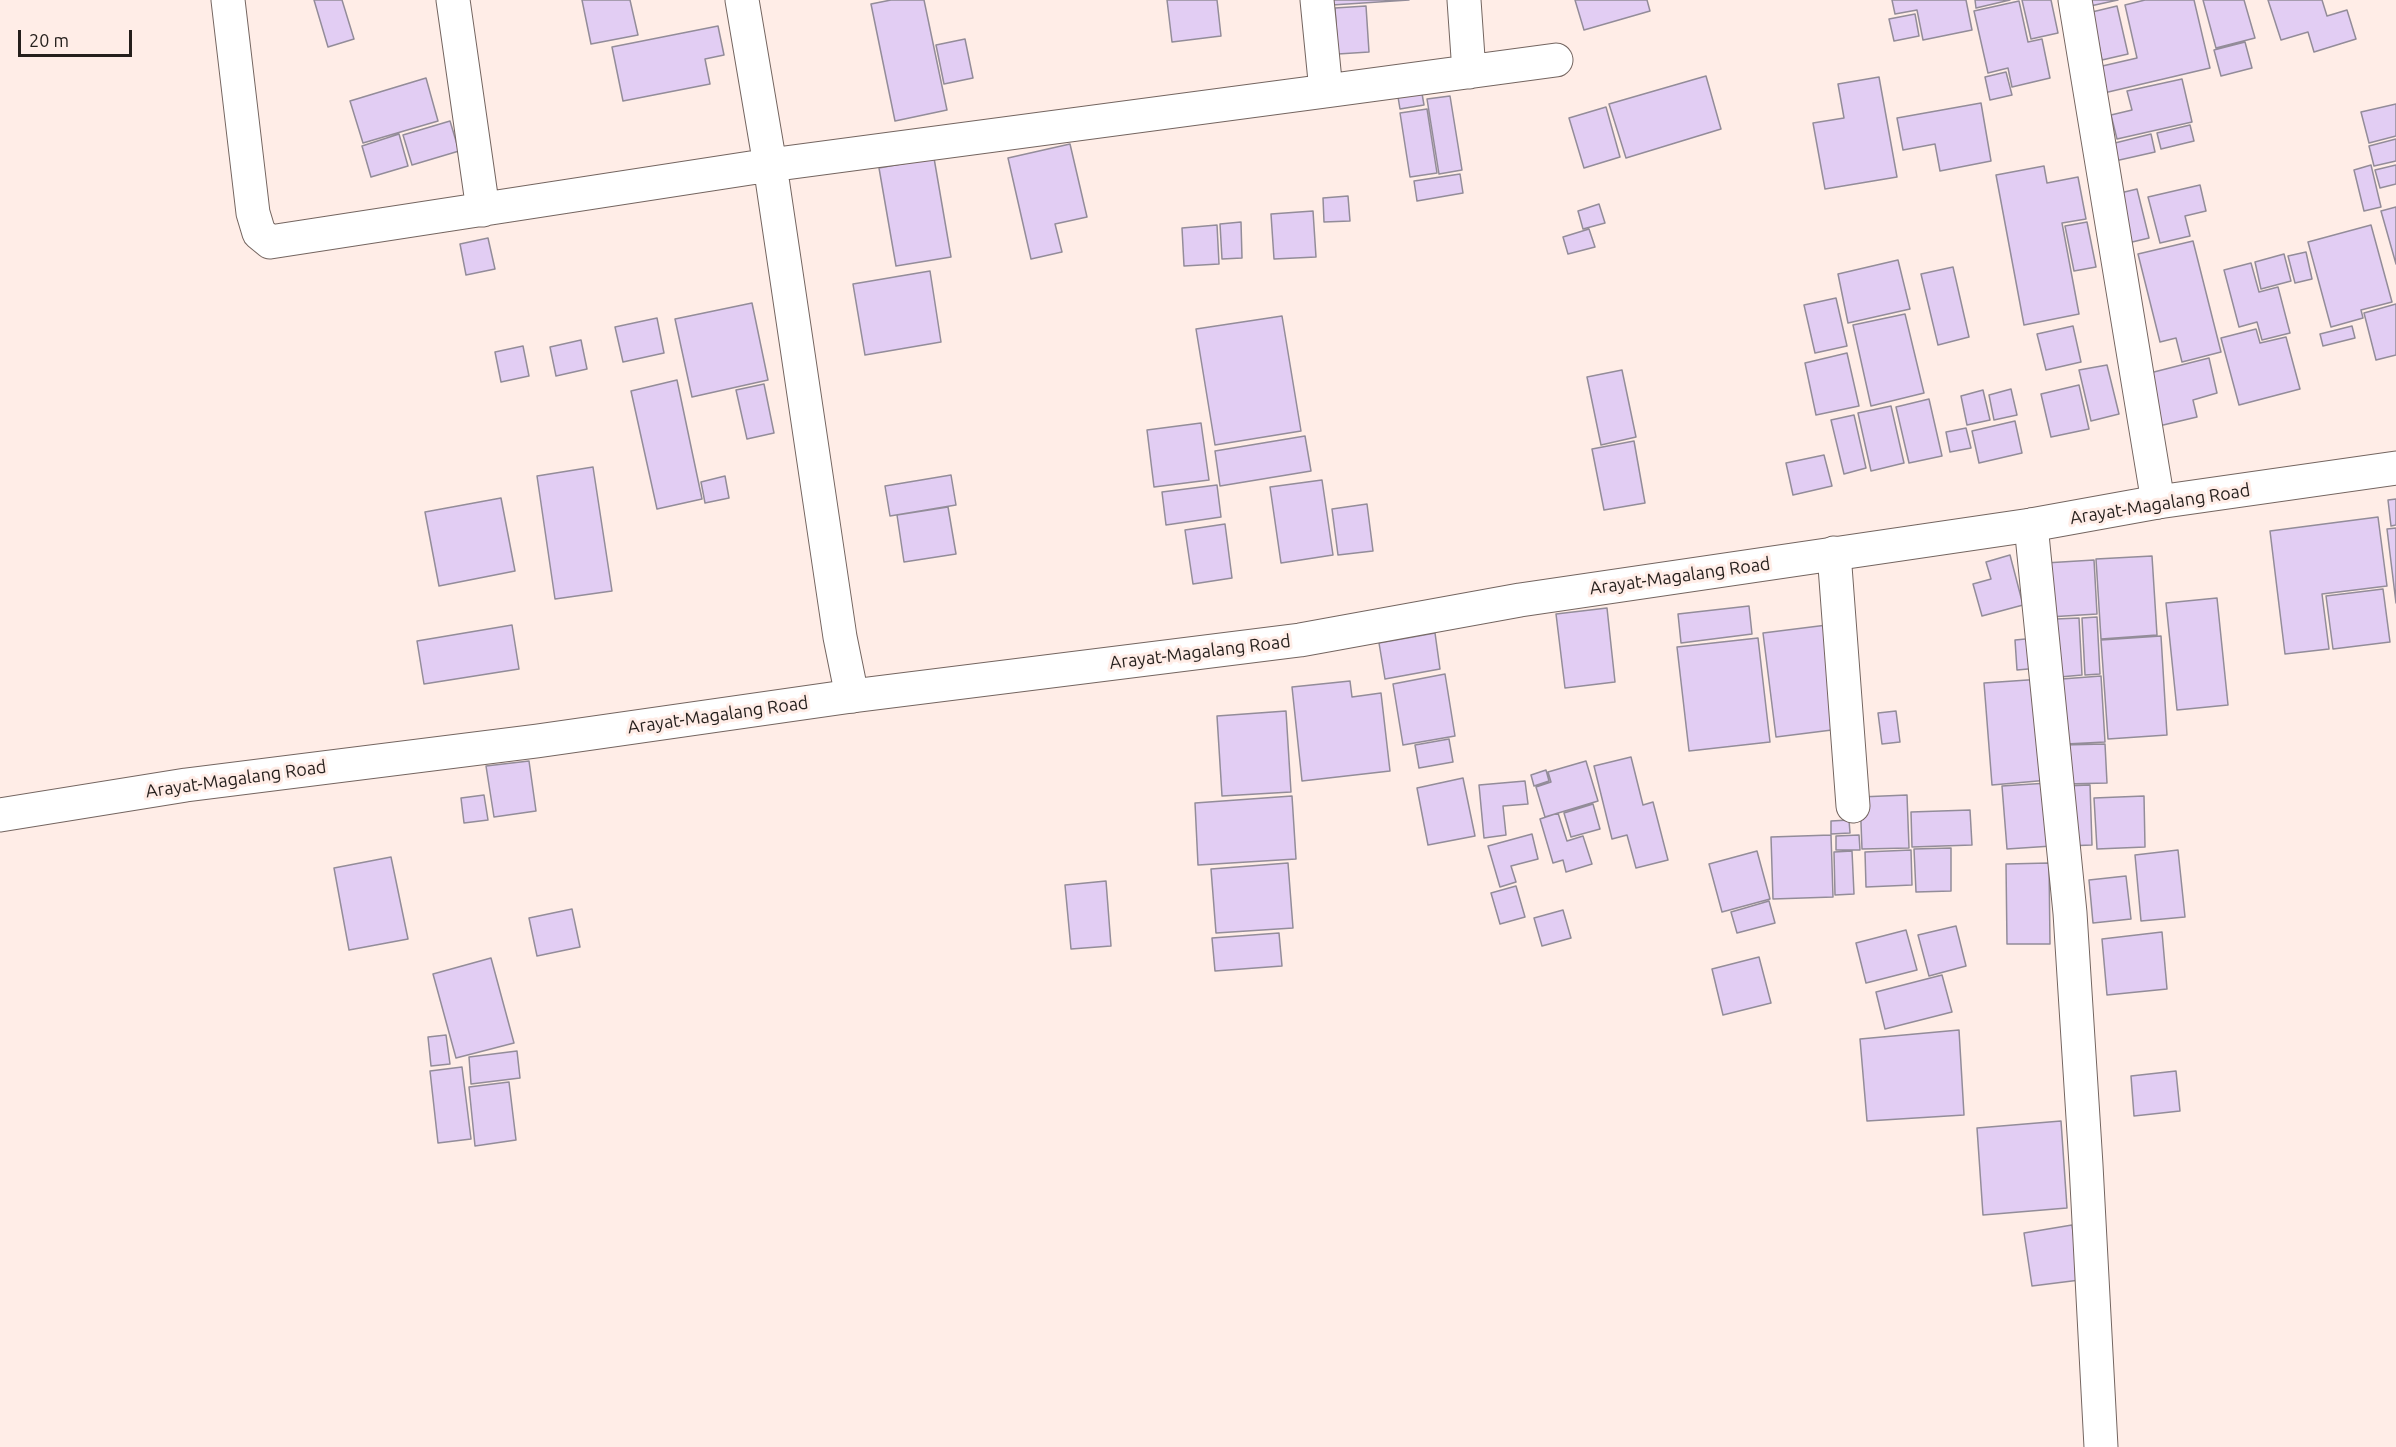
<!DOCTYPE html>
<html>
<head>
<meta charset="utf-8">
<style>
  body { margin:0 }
  #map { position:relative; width:2396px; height:1447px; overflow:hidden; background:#ffede7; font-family:Ubuntu,sans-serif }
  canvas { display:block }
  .scale { position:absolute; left:18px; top:30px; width:114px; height:27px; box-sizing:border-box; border:3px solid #251f1c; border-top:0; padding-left:8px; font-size:18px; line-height:21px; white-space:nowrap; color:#251f1c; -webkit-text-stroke:4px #ffede7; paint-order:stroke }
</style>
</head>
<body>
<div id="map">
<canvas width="2396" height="1447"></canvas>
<div class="scale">20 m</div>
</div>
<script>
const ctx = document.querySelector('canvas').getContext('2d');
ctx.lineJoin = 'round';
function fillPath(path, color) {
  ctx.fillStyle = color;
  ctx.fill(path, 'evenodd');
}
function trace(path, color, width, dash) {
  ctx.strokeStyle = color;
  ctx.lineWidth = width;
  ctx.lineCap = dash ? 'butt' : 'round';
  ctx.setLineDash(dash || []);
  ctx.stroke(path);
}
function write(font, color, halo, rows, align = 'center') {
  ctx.font = font + ' Ubuntu,sans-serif';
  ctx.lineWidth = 6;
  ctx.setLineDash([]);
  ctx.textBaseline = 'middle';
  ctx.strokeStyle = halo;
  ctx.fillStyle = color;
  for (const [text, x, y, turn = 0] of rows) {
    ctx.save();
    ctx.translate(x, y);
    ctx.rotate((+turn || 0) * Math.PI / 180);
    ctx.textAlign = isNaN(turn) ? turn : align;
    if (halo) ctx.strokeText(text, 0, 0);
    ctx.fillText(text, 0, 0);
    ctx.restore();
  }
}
const building = new Path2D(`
  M314,0H342L354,39L328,47Z
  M582,0H630L638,35L591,44Z
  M891,0H924L947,110L895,121L871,4Z
  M1167,0H1217L1221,36L1172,42Z
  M1332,0H1409L1332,5Z
  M1575,0H1647L1650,11L1584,30Z
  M1892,0H1966L1972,30L1923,40L1917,10L1895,14Z
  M1975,0H2010L1976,8Z
  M2022,0H2051L2058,33L2031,39Z
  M2079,0H2118L2081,8Z
  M2145,0H2194L2210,68L2104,93L2098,67L2137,58L2125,5Z
  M2203,0H2244L2255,38L2216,48Z
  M2268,0H2322L2327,16L2347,10L2356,39L2314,52L2308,32L2281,40Z
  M2019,1L2028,42L2042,39L2050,78L2012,87L2008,68L1988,73L1974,11Z
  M1366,6L1369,52L1338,54L1335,8Z
  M2117,6L2128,54L2102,60L2092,12Z
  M1915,14L1919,36L1894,41L1889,19Z
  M718,26L724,55L705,59L710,84L623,101L612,47Z
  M965,39L973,78L944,84L936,45Z
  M2245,42L2252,68L2221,76L2214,50Z
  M2006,72L2012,95L1990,100L1985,77Z
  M1706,76L1721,129L1626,158L1609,104Z
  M1879,77L1897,177L1825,189L1813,123L1844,118L1838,84Z
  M426,78L438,121L363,143L350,101Z
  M2182,79L2192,122L2117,139L2111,115L2132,110L2127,91Z
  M1420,82L1424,105L1400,109L1396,85Z
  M1450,96L1462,170L1439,174L1427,99Z
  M1981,103L1991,161L1940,171L1935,144L1903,150L1897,118Z
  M2396,104V136L2369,143L2361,112Z
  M1606,107L1620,157L1584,168L1569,118Z
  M1427,109L1437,173L1410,177L1400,113Z
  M450,121L459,151L412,165L403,135Z
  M2190,125L2194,141L2161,149L2157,133Z
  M399,134L408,166L371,177L362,146Z
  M2151,134L2155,152L2115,161L2111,144Z
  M2396,139V161L2374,166L2369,146Z
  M1070,144L1087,217L1055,224L1062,252L1031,259L1008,158Z
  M934,158L951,257L896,266L879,168Z
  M2371,165L2381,207L2364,211L2354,170Z
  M2396,165V184L2380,188L2375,170Z
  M2044,166L2047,183L2078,177L2086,219L2062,223L2079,314L2024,325L1996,175Z
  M1460,174L1463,193L1417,201L1414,181Z
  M2200,185L2206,211L2185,216L2190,236L2160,243L2148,197Z
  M2137,189L2149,238L2128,243L2116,194Z
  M1348,196L1350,221L1324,222L1323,198Z
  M1599,204L1605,223L1583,229L1578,211Z
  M2396,207V264L2381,211Z
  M1313,211L1316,257L1274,259L1271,214Z
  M1241,222L1242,258L1222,259L1220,224Z
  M2087,222L2096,267L2074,271L2065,226Z
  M1217,225L1219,264L1184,266L1182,228Z
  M2371,225L2392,302L2361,310L2363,318L2331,327L2308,242Z
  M1589,229L1595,247L1568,254L1563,237Z
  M488,238L495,269L466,275L460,244Z
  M2193,241L2221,352L2182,362L2176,338L2160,342L2138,254Z
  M2306,252L2312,279L2295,283L2288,256Z
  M2284,254L2291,281L2261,289L2255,262Z
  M1898,260L1910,309L1848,323L1838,274Z
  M2251,263L2259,292L2278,287L2290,333L2262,340L2257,322L2239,327L2224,270Z
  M1953,267L1969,337L1938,345L1921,274Z
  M930,271L941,342L865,355L853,284Z
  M1836,298L1847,346L1815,353L1804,305Z
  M752,303L768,380L692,397L675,319Z
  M2396,304V355L2376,360L2364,313Z
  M1905,314L1924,393L1871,406L1853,325Z
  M1282,316L1301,431L1215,445L1196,329Z
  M657,318L664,353L623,362L615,327Z
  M2073,326L2081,362L2046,370L2037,334Z
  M2352,326L2355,338L2323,346L2320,334Z
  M2256,329L2260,343L2286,337L2300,389L2239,405L2221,338Z
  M581,340L587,369L556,376L550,347Z
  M523,346L529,376L501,382L495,352Z
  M1847,353L1859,406L1816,415L1805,363Z
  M2209,358L2217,393L2193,400L2197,417L2159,426L2146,374Z
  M2107,365L2119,414L2091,421L2079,370Z
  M1622,370L1636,437L1601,445L1587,377Z
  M677,380L702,499L657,509L631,391Z
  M764,384L774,433L747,439L736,390Z
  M2079,385L2089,429L2051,437L2041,394Z
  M2011,389L2017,415L1994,420L1989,395Z
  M1983,390L1990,420L1967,425L1961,396Z
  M1929,399L1942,456L1909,463L1896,407Z
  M1891,406L1904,463L1871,471L1858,413Z
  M1854,415L1866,468L1844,474L1831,420Z
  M2015,421L2022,453L1979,463L1972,431Z
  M1201,423L1209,480L1154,487L1147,430Z
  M1966,428L1971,448L1950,452L1946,432Z
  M1305,436L1311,471L1220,486L1215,451Z
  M1634,441L1645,503L1604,510L1592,449Z
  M1824,455L1832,486L1793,495L1786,463Z
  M593,467L612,591L555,599L537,476Z
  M951,475L956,505L890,516L885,486Z
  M725,476L729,498L705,503L701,482Z
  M1322,480L1333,555L1281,563L1270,487Z
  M1217,485L1221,517L1166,525L1162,492Z
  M501,498L515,571L439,586L425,512Z
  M2396,499V525L2391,526L2388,500Z
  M1367,504L1373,551L1338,555L1332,509Z
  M948,507L956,554L904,562L897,515Z
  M2378,517L2387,586L2322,594L2329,649L2285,654L2270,531Z
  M1225,524L1232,578L1193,584L1185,530Z
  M2396,528V603L2387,529Z
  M2010,555L2023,605L1982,616L1973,584L1991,579L1986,562Z
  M2152,556L2157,635L2101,639L2096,559Z
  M2094,560L2097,614L2049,617L2045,563Z
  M2383,589L2390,642L2333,649L2326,596Z
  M2217,598L2228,705L2177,710L2166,603Z
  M1749,606L1752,634L1681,643L1678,614Z
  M1607,608L1615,682L1565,688L1556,614Z
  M2097,617L2100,674L2085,675L2082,618Z
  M2079,618L2082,675L2060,677L2056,619Z
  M512,625L519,669L424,684L417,641Z
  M1827,625L1840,729L1776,737L1763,633Z
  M1435,633L1440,669L1385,679L1379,643Z
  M2161,636L2167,735L2108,739L2101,640Z
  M1758,638L1770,742L1689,751L1677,647Z
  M2036,638L2039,668L2017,670L2015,640Z
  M1445,674L1455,736L1403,745L1393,684Z
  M2101,676L2105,742L2066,744L2062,679Z
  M2042,679L2049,780L1992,785L1984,683Z
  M1350,681L1352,697L1381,693L1390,771L1302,781L1292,687Z
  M1286,711L1291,792L1222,796L1217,716Z
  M1896,711L1900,742L1882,744L1878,713Z
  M1449,739L1453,762L1419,768L1415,745Z
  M2105,744L2107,783L2065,784L2063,745Z
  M1631,757L1643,805L1653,802L1668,860L1636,868L1627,835L1612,839L1594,766Z
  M529,761L536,811L494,817L486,766Z
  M1586,761L1598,801L1545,817L1536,787L1551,782L1548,772Z
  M1546,770L1549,781L1534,786L1531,775Z
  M1463,778L1475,836L1428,845L1417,788Z
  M1525,781L1528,804L1503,806L1506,835L1484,838L1479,785Z
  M2048,783L2052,846L2007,849L2002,786Z
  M2090,785L2092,845L2066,846L2064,786Z
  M484,795L488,820L464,823L461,798Z
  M1907,795L1909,848L1862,849L1860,797Z
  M1292,796L1296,859L1198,865L1195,803Z
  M2144,796L2145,847L2097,849L2094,798Z
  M1593,804L1600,829L1571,837L1564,813Z
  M1970,810L1972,845L1912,847L1911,812Z
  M1558,813L1567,841L1583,836L1592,864L1566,872L1563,860L1553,863L1540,819Z
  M1849,820L1850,833L1831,834V821Z
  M1532,834L1538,859L1511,866L1516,882L1500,887L1488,846Z
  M1831,835L1833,897L1773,899L1771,837Z
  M1859,835L1860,850H1836V836Z
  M1951,848V891L1916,892L1914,849Z
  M1911,850L1912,885L1866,887L1865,852Z
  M2178,850L2185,917L2141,921L2135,855Z
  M1757,851L1770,899L1722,912L1709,864Z
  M1852,851L1854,894L1835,895L1834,852Z
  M391,857L408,939L349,950L334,868Z
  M1288,863L1293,928L1216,933L1211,869Z
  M2049,863L2050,944H2007L2006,864Z
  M2126,876L2131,919L2093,923L2089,880Z
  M1106,881L1111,946L1071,949L1065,885Z
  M1516,886L1525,917L1500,924L1491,893Z
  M1769,901L1775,923L1737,933L1731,912Z
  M572,909L580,947L537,956L529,918Z
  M1563,910L1571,938L1542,946L1534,918Z
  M1956,926L1966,966L1929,976L1918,935Z
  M1906,930L1917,970L1866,983L1856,943Z
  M2162,932L2167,989L2107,995L2102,939Z
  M1279,933L1282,966L1215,971L1212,938Z
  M1759,957L1771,1003L1723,1015L1712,969Z
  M491,958L514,1043L456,1058L433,974Z
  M1942,975L1952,1012L1885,1029L1876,992Z
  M1959,1030L1964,1115L1867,1121L1860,1039Z
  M446,1035L450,1064L431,1066L428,1037Z
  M517,1051L520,1078L471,1084L469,1057Z
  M462,1067L471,1139L438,1143L430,1071Z
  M2176,1071L2180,1111L2134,1116L2131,1076Z
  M509,1082L516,1140L475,1146L469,1087Z
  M2061,1121L2067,1208L1983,1215L1977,1128Z
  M2072,1225L2080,1280L2032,1286L2024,1233Z`);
const minor = new Path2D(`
  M228,0L253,213L259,233L270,242L770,165L1326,91L1317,0
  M453,0L483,210
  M742,0L770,165L840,637L852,696
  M1464,0L1469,72
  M2075,0L2158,502
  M1326,91L1556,60
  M2031,525L2070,913L2086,1165L2101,1447
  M1834,553L1853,806`);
const primary = new Path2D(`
  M0,815L186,785L537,741L852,696L1300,640L1520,600L2031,525L2158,502L2396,468`);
const streetNames = [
  ["Arayat-Magalang Road",2160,504,-9],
  ["Arayat-Magalang Road",1680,576,-8],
  ["Arayat-Magalang Road",1200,652,-7],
  ["Arayat-Magalang Road",718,715,-8],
  ["Arayat-Magalang Road",236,779,-8]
];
fillPath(building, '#e2cdf3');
trace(building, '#938c99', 1.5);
trace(minor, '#746560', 35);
trace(primary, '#746560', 35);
trace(minor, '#fff', 33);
trace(primary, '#fff', 33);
write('18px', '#251f1c', '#ffede7', streetNames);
</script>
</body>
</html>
